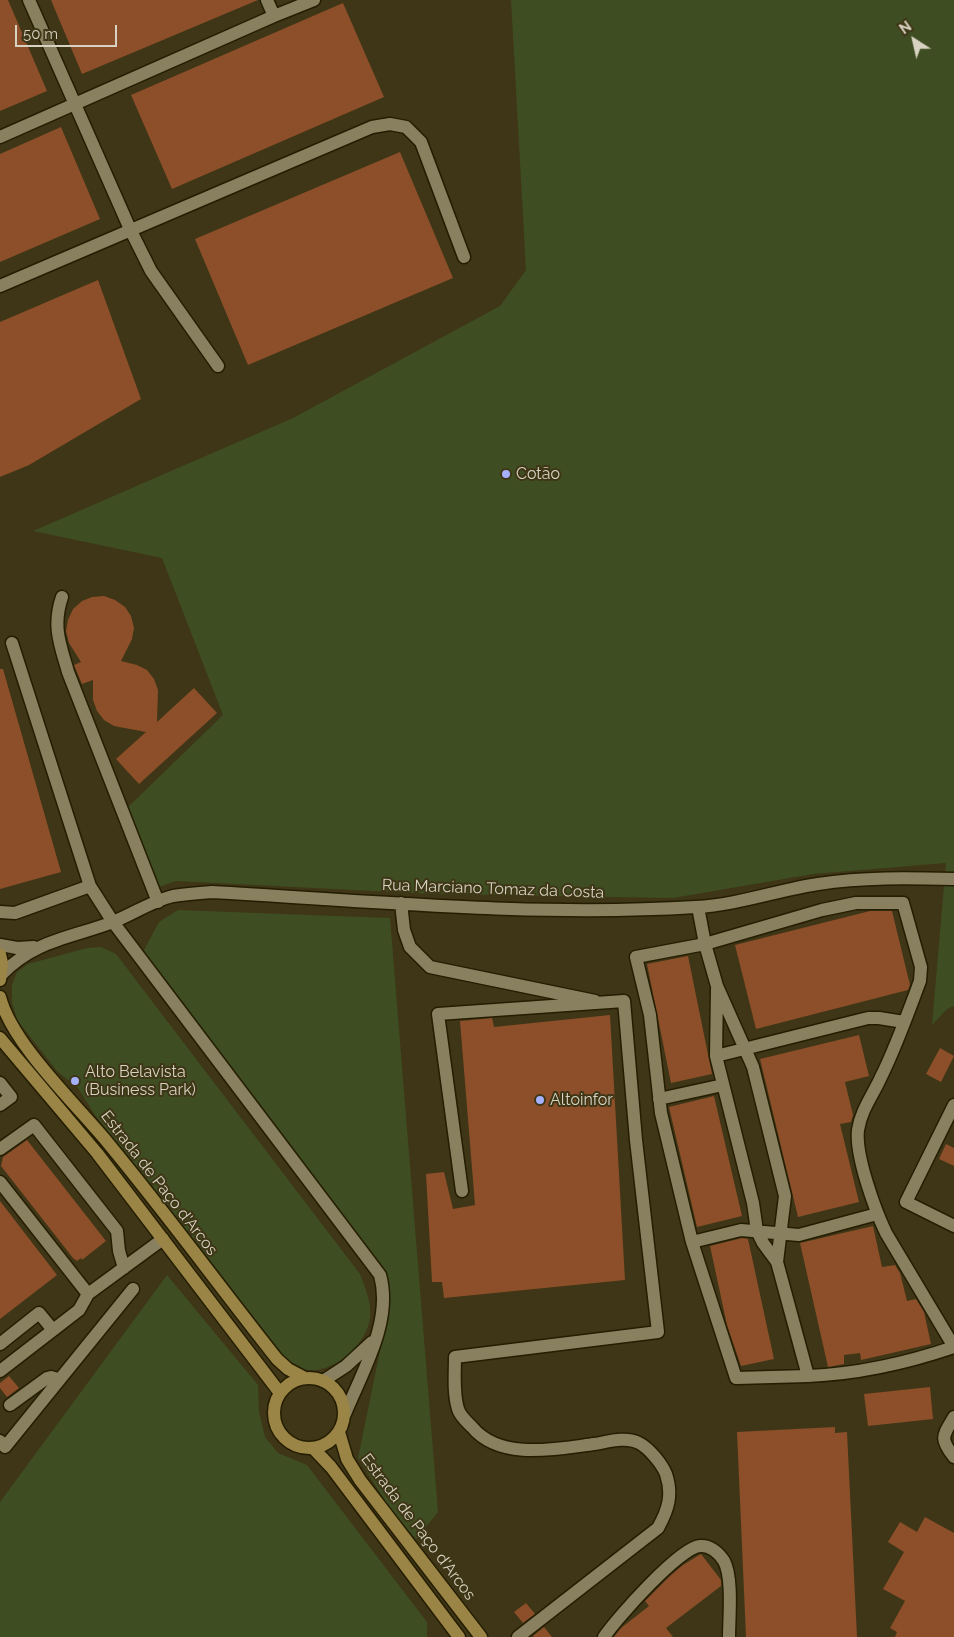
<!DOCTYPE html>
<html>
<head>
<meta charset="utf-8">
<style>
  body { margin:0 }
  #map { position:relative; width:954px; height:1637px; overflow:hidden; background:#3e3616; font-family:Raleway,sans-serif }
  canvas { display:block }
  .north { position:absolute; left:889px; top:15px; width:50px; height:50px; -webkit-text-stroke:4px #3e3616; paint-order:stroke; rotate:325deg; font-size:14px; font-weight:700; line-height:20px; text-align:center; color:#d7d2c1 }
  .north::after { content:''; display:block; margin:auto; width:18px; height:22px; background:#d7d2c1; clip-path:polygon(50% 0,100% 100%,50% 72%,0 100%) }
  .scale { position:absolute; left:15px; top:25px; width:102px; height:22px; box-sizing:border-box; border:2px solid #d7d2c1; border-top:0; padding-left:6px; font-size:15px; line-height:18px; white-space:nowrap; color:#d7d2c1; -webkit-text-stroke:4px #3e3616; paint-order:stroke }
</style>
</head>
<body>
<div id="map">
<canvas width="954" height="1637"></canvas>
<div class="north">N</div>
<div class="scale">50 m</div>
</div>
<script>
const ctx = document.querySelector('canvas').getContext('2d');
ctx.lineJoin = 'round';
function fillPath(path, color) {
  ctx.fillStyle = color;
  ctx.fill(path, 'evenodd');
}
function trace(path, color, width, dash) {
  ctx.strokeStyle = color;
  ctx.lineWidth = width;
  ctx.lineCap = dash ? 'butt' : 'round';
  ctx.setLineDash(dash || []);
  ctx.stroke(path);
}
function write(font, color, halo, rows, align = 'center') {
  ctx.font = font + ' Raleway,sans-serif';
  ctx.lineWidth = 4;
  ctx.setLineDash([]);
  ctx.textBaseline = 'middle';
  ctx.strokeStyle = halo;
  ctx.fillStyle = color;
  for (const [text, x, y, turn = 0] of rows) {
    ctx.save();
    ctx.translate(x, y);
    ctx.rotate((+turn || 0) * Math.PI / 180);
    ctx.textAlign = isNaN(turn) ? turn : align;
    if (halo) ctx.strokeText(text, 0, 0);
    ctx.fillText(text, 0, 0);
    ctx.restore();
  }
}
const green = new Path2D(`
  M511,0H954V1006L947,1009L932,1025L946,863L813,874L673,898L433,894L176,881L159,887L128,807L223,715L162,558L33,531L293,418L500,306L526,270Z
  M178,910L390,918L438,1512L416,1539L393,1513L358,1458L390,1302L387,1273L150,964L144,950L159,922Z
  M101,947L116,954L360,1274C365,1288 372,1302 370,1318C366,1347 328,1379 299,1368C294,1367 290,1362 286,1360L95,1115L78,1088L57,1071L17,1020L12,1002V985L17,972L28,964L87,948Z
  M167,1275L258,1385L259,1412L265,1437L278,1453L307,1465L427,1622V1637H0V1502Z`);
const building = new Path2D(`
  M0,0H8L47,91L0,111Z
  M51,0H258L82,74Z
  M343,3L384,97L172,189L131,95Z
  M61,127L100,219L0,262V154Z
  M400,152L453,278L248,365L195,239Z
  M98,280L141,399L29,465L0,477V322Z
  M104,596L115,600L125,607L131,616L134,628L132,639L121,661L137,665L147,670L154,679L158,690L157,722L194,688L217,713L139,784L116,759L146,732L114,726L104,720L97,711L93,700V680L82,684L74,665L81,662L69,643L66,631L68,620L73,609L82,601L92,597Z
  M0,669H3L61,872L0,889Z
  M870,911H892L910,985L908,990L756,1029L735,945Z
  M688,956L712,1074L671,1083L647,964Z
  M610,1015L625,1280L444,1298L442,1282H432L426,1174L444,1172L453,1209L475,1205L460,1021L492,1018L494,1027Z
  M859,1035L869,1076L845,1082L853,1115L851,1122L840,1124L859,1202L798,1217L760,1059Z
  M940,1048L954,1056L941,1082L926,1074Z
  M714,1096L742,1216L697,1227L669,1107Z
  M27,1140L106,1241L82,1260L81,1258L77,1261L73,1258L1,1166L3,1157Z
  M946,1144L954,1148V1166L939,1159Z
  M0,1201L57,1275L0,1319Z
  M873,1226L882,1267L895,1265L900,1273L907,1301L916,1299L924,1312L931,1344L861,1360L860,1353L844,1355V1364L828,1367L800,1243Z
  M742,1238L748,1239L774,1359L741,1366L727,1325L710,1246Z
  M9,1376L19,1388L7,1397L0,1388V1383Z
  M930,1387L933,1419L868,1426L864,1394Z
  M835,1427V1433L847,1432L857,1637H746L737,1432Z
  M925,1517L954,1533V1637H895L897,1632L890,1628L905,1601L883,1589L904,1552L888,1542L900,1522L917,1532Z
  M701,1554L721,1580V1586L666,1628L673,1637H614L621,1628L649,1606L645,1601L670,1576L683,1565Z
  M526,1603L535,1614L523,1623L514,1612Z
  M544,1627L552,1637H534L533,1636Z`);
const minor = new Path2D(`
  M29,0L130,229L151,271L218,366
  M274,16L314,0
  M0,137L274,16L267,0
  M0,286L372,127L390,124L406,127L421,142L464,257
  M62,597C52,626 60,644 68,672L158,902
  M12,643L90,886L113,922L380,1275C393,1321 362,1372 345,1414
  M401,903L404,930L410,947L430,967L595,1001
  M698,907L705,944L717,986L753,1067L785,1196L777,1262L808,1376C858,1374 907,1363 954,1347L886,1233C875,1210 855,1155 858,1130C861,1110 873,1095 881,1077C896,1047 908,1013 920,981L921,967L903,903H856L822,910L705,944L636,957L650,1015L661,1113L692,1242L741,1230L799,1235L877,1214
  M0,912L15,913L90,886
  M0,945L17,948L34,947
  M2,974C35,940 71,938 113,922C133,914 152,901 173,896C186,894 199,893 212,892C372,901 535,917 696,907C737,905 778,890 818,884C864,877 908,878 954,879
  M716,1056L717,989
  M0,1083L11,1097L0,1105
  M659,1099L723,1085
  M954,1105L906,1202L954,1226
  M0,1149L34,1125L117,1231L119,1251L124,1268
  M0,1182L88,1294
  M462,1191L438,1014L624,1001L636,1140L658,1332L455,1357C455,1373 453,1393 458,1409C460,1416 467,1422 472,1427C500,1461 556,1449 594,1444C607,1442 626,1436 639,1443C649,1448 662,1464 666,1474C673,1495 668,1510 658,1528L518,1637
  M692,1242L736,1378L808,1376
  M777,1262L763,1243L757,1231L753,1203L716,1056L868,1018H879L904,1022
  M0,1344L39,1313L53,1330
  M0,1371L79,1310L88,1294L163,1239
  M323,1381L346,1366L372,1342
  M10,1405L47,1378L51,1377L58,1379
  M954,1417C943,1436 939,1438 954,1457
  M0,1441L5,1447L133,1289
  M604,1637C616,1619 680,1547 700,1546C710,1545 719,1553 724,1561C733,1577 729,1618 729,1637`);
const major = new Path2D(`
  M0,954L2,963L0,980
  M0,997C12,1044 76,1104 108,1143C166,1213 220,1287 277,1359L288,1369L305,1378
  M0,1038L97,1153L280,1393
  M274 1413a35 35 0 1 1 70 0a35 35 0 1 1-70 0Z
  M339,1432L347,1459L360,1480L481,1637
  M313,1448L331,1467L459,1637`);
const markers = [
  [506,474,5,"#a6b1fc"],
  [75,1081,5,"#a6b1fc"],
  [540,1100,5,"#a6b1fc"]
];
const poiNames = [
  ["Cotão",516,474],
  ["Alto Belavista",85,1072],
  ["(Business Park)",85,1090],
  ["Altoinfor",550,1100]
];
const streetNames = [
  ["Rua Marciano Tomaz da Costa",493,889,2],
  ["Estrada de Paço d'Arcos",159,1183,52],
  ["Estrada de Paço d'Arcos",418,1527,53]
];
fillPath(green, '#3f4d22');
fillPath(building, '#8c4f29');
trace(minor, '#241d00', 15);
trace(major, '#241d00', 15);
trace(minor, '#89805f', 12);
trace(major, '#9a8446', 12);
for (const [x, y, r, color] of markers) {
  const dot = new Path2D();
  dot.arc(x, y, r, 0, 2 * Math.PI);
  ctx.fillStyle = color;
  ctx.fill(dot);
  trace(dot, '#3e3616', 2);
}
write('16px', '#d7d2c1', '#3e3616', poiNames, 'left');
write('16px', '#d7d2c1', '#3e3616', streetNames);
</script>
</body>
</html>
